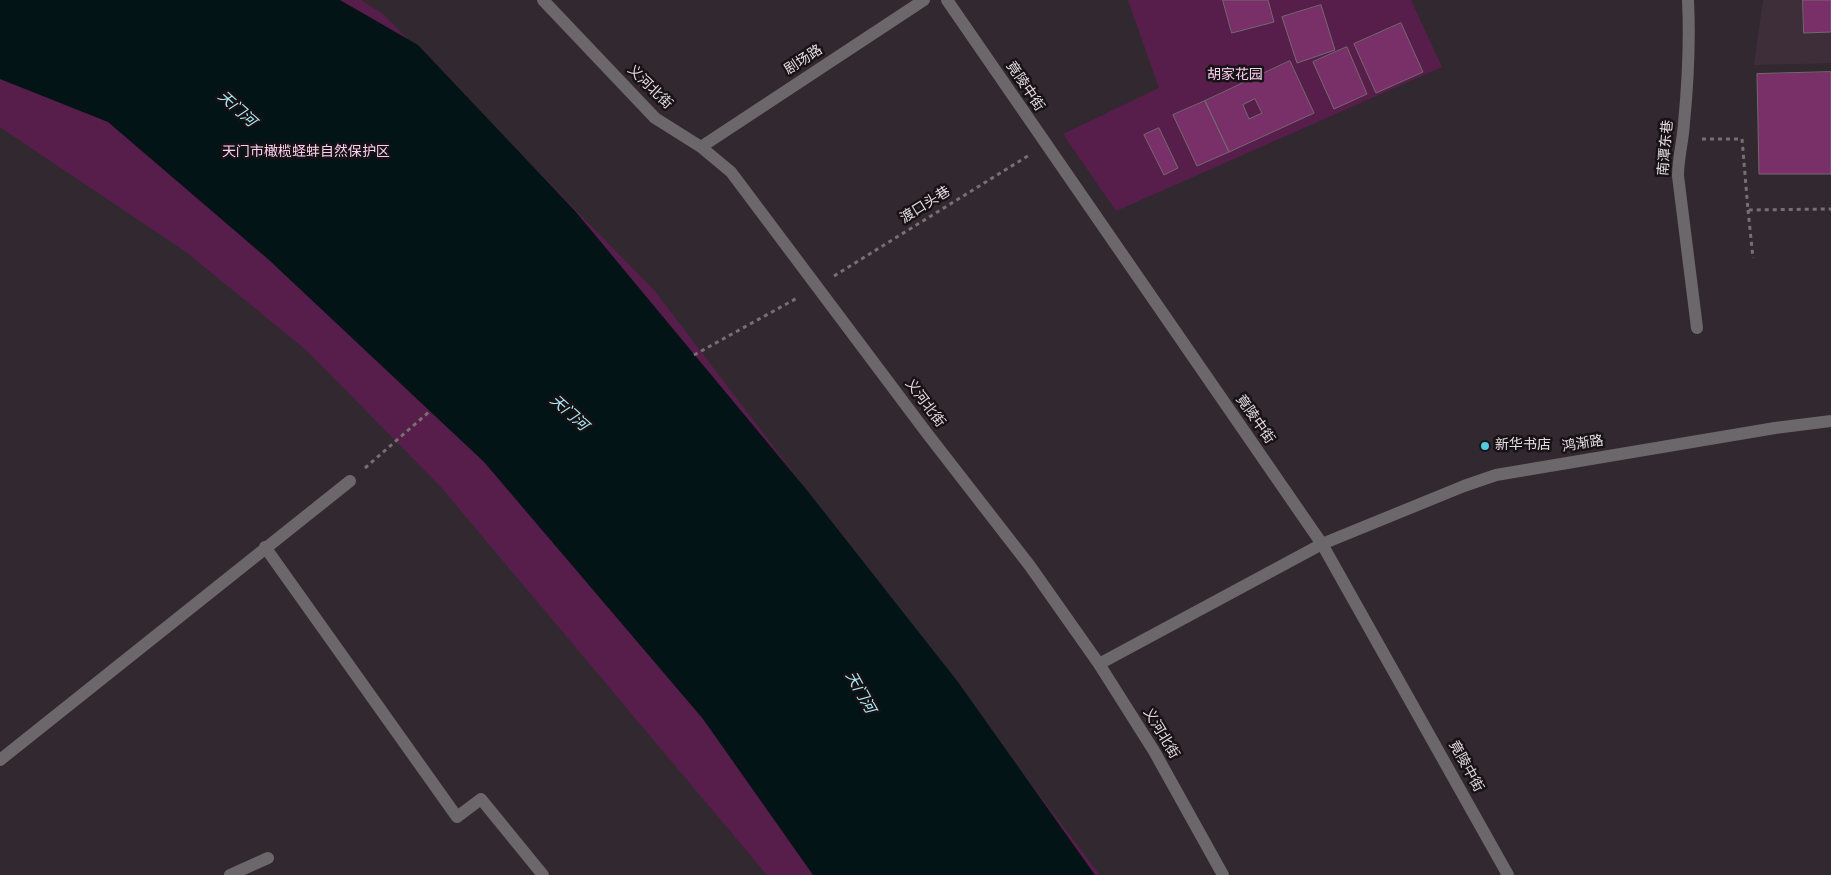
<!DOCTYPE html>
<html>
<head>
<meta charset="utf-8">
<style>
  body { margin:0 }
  canvas { display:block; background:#32282f }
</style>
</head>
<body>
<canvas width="1831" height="875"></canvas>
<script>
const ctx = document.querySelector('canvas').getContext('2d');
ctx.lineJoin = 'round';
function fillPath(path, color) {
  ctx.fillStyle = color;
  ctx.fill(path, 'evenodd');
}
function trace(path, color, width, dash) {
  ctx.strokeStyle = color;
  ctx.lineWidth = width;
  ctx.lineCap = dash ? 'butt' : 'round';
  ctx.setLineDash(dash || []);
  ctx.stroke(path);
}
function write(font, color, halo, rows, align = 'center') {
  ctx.font = font + ' Overpass,"Noto Sans SC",sans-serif';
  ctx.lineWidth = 5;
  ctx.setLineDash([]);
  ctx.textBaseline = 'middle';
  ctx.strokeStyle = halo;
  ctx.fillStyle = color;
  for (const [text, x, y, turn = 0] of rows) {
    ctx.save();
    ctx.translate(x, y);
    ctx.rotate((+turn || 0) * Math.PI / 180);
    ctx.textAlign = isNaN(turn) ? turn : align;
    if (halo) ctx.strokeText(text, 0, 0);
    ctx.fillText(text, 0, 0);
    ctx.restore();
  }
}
const built = new Path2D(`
  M1763,0H1831V63L1754,65Z`);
const green = new Path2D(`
  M0,0H361L383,14L654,290L1100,875H767L440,486L305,349L186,252L0,127Z
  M1128,0H1411L1442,67L1116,211L1063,134L1159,88Z`);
const water = new Path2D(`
  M0,0H340L418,45L576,212L806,489L958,682L1095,875H813L703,719L484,462L269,260L108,122L0,79Z`);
const building = new Path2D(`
  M1223,0H1268L1274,22L1232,33Z
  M1803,0H1831V32L1804,33Z
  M1321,5L1335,50L1297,63L1282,17Z
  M1401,23L1423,72L1376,93L1354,44Z
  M1347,47L1367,94L1334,109L1313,62Z
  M1290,61L1314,113L1229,152L1205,101ZM1255,99L1262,113L1249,119L1243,105Z
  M1831,72V174H1759L1757,74Z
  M1205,101L1229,152L1197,166L1173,115Z
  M1159,128L1178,168L1164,175L1144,135Z`);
const path = new Path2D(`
  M1702,139H1742L1748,210L1831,209
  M1748,210L1753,258
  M834,276L1031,154
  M694,355L799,297
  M365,468L430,411`);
const lane = new Path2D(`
  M543,0L655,118L701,147L731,172L926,432L1030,566L1099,664L1154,751L1223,875
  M1688,0C1690,41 1688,82 1684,123C1683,141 1678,158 1678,176L1697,328
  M701,147L924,0
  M265,547L457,817L481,799L543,875
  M1099,664L1322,544
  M0,760L350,481
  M230,875L268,858`);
const street = new Path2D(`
  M947,0L1322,544L1508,875
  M1322,544L1464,486L1496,475L1775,428L1831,421`);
const markers = [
  [1485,446,5,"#54cadd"]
];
const streetNames = [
  ["剧场路",804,61,-33],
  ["竟陵中街",1024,87,56],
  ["义河北街",649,88,44],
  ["南潭东巷",1667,148,-85],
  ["渡口头巷",926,206,-32],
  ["义河北街",924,404,53],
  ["竟陵中街",1254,420,55],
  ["鸿渐路",1583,445,-9],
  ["义河北街",1160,734,59],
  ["竟陵中街",1465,767,61]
];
const parkNames = [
  ["胡家花园",1235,76],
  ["天门市橄榄蛏蚌自然保护区",306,153]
];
const poiNames = [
  ["新华书店",1495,446]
];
const waterNames = [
  ["天门河",236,110,42],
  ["天门河",568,414,42],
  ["天门河",859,693,61]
];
fillPath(built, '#3e2e39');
fillPath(green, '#571e4b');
fillPath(water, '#031417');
fillPath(building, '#792f68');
trace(building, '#746971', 1);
trace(path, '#776f75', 3, [4, 4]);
trace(lane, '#6c676a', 12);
trace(street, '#6c676a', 12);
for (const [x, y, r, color] of markers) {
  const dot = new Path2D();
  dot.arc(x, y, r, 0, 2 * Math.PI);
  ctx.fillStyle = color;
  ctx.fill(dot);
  trace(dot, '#171215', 2);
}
write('14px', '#e3dde1', '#171215', streetNames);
write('14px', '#fbcfee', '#171215', parkNames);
write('14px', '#e3dde1', '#171215', poiNames, 'left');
write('italic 15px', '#adeaf5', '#171215', waterNames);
</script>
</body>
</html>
